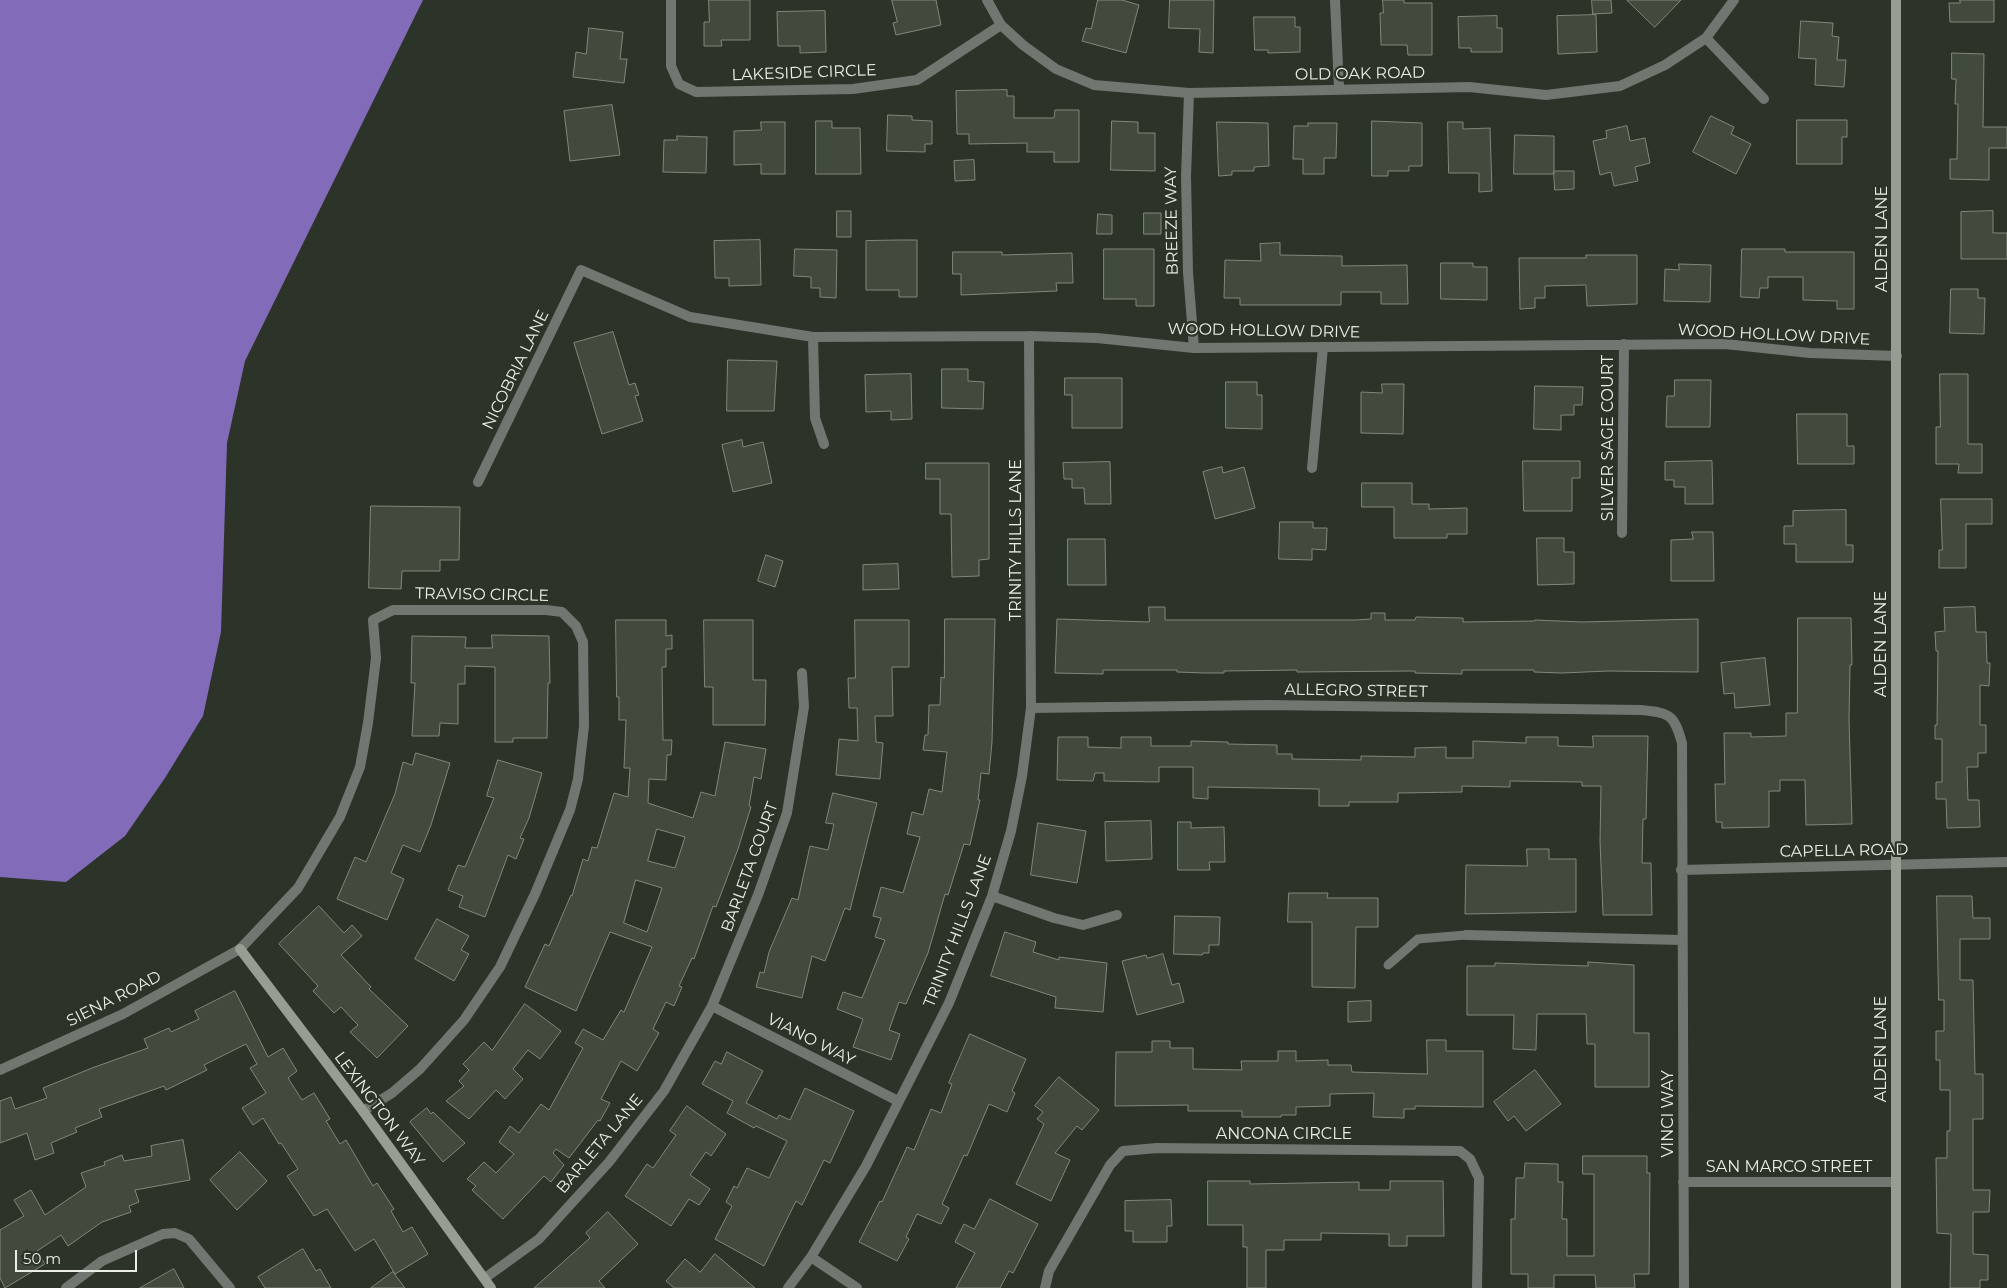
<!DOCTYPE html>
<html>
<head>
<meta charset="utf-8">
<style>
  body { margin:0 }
  #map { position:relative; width:2007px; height:1288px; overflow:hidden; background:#2c3328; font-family:Montserrat,sans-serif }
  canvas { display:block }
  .scale { position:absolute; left:15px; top:1250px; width:122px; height:22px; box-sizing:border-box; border:2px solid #eaeee7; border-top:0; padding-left:6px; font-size:15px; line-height:18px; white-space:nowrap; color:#eaeee7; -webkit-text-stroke:4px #2c3328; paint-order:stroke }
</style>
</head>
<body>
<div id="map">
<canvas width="2007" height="1288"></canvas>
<div class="scale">50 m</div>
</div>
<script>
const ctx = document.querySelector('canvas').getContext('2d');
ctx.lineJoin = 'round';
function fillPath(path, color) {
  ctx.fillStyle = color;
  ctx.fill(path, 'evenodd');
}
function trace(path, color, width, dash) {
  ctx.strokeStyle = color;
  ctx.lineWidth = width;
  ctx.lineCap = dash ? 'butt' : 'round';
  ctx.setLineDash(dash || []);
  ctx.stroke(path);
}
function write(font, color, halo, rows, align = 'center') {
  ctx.font = font + ' Montserrat,sans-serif';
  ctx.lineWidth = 4.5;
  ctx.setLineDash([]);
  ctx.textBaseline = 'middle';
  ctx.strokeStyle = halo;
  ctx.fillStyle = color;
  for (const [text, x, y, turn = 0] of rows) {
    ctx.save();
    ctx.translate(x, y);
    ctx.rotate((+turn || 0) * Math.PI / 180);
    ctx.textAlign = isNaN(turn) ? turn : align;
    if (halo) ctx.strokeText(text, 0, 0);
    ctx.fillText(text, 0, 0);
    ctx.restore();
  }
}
const water = new Path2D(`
  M0,0H423L245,361L227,443L221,632L203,716L165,778L125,836L66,882L0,877Z`);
const building = new Path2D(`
  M709,0H750V40H721L722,46H704V22H709Z
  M892,0H936L941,25L896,35L893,23L897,22Z
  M1098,0H1122L1139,5L1126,53L1082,41L1086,28L1091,29Z
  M1170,0H1214L1213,53L1199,52L1200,29L1169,28Z
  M1383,0H1404V3H1432V55H1408L1407,45H1381L1380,13H1383Z
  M1592,0H1611L1612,13L1593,14Z
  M1627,0H1681L1655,27Z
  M1960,0H1994V22H1950L1949,3H1960Z
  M825,11L826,52L800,53V46H778L777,12Z
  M1596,15L1597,52L1558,54L1557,16Z
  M1497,16V28H1502V52H1471V48H1459L1458,17Z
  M1254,17H1295V27H1300V52L1268,53V50H1255Z
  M1801,21L1833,23L1832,36L1839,37L1837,60H1846L1844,87L1815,85L1816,59L1799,58Z
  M589,28L623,32L620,59H627L624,83L573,77L576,52L586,54Z
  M1952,53L1984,54L1983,127H2007V148H1989V180L1950,179V159H1957L1958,104H1955L1956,79H1952Z
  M1007,90V96H1014V118H1054L1055,110H1079V162H1054V152H1027V143L969,144V134H957L956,91Z
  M612,105L620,155L570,161L564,111Z
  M888,115L912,116V120L932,121V144H925V152L887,151Z
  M1711,116L1734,127L1731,134L1751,144L1736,174L1693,152Z
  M1797,120H1847V137H1842V164H1797Z
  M816,121H832V128H860L861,174H816Z
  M1112,121L1138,122V133H1155V171L1111,170Z
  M1372,121L1422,123V166H1409V171H1388V176H1372Z
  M761,122H785V174H761V164L734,165V131L761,130Z
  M1217,122L1268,123L1269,166L1254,167V171H1232V175L1219,176Z
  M1448,122H1463V129L1490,128L1492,191L1479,192V173H1449Z
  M1308,123H1337L1336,158H1324V174H1303V159H1293L1294,126H1308Z
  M1627,126L1630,141L1645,138L1650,163L1635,167L1638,181L1614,186L1611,172L1600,175L1593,141L1607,138L1606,131Z
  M1515,135L1554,136V174H1514Z
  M677,136L707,137L706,173L663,172L664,140H677Z
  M974,160L975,180L955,181L954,161Z
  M1554,171H1574V189L1555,190Z
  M837,211H851V237H837Z
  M1993,211V233H2007V259H1961V212Z
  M1144,213H1161V234H1144Z
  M1098,214L1112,215V234H1097Z
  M760,240L761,285L729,286V278H715L714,241Z
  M898,240H917V297H899V290H866V241Z
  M1280,243V255L1342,256V266L1407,265L1408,304H1381V292H1341V305H1240V298H1224L1225,260L1261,261L1260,244Z
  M795,249L837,250L836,298L820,297V288H811V277L794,276Z
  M1104,249H1154V306H1136V299H1104Z
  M1742,249H1785V252H1854V309H1837V301L1803,300V277H1768V288H1760L1759,298L1741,297Z
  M953,252H1002V255L1072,253L1073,283H1056L1057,291L961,295V274H953Z
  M1586,255H1637V304L1587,306L1586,285L1545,286V298H1535V308L1520,309L1519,258H1586Z
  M1441,263H1473V267H1487V300L1441,299Z
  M1679,264L1711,265L1710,302L1664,301L1665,269L1679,270Z
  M1951,289H1978V298H1985L1984,334L1950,333Z
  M613,332L629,385L635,383L639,395L635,396L643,421L602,434L574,343Z
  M728,360L777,361L774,411H727Z
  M942,369H968V381L984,382L983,409L942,408Z
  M911,374L912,419L891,420V411L866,412L865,375Z
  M1940,374H1968V444H1982V473H1958L1959,464H1936V427H1940Z
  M1065,378H1122V428H1072V395H1065Z
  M1675,380H1711L1710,427H1666L1667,396H1674Z
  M1226,382H1257V395H1262V429L1226,428Z
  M1382,384H1404L1403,434L1361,433V392L1382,393Z
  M1535,386L1583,387L1582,405H1574V415H1561V430L1534,429Z
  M1797,414H1847V446H1854V464H1798Z
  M742,440L743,447L763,442L772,483L733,492L722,445Z
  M1523,461H1580V478H1572V511H1524Z
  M1712,461L1713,504H1685V487H1674V480H1665V462Z
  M1110,462L1111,504H1085L1084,488H1072V479H1064L1063,463Z
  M926,463H989V559L979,560V576L952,577L951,514H940V479H926Z
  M1222,467L1223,473L1244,467L1255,508L1215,519L1203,472Z
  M1362,483H1412V504H1429V509L1467,508V534H1447V538H1394V507H1362Z
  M1941,499H1992V524H1966V568H1939V550H1942Z
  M371,506L460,507L459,560H440V571H402L401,589L369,588Z
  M1846,510V545H1853V562H1796V544H1784V526H1793V511Z
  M1280,522H1313V528H1327L1326,550L1312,549V560L1279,559Z
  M1692,532H1713L1714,581H1671V540L1693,539Z
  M1537,538H1564V552H1574V584L1538,585Z
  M1068,539H1105L1106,585H1068Z
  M766,555L783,561L775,587L758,581Z
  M898,564L899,589L863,590V565Z
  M1149,607H1165V620H1355L1371,619V613H1385V620H1415L1416,617L1463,618V622L1535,621V620L1582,622L1698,619V672L1608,671L1562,673L1534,672V670H1462V674L1415,673V671L1297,672V670L1224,671V673H1205L1177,672V670H1103V674L1055,673L1057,619L1149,622Z
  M1975,607L1976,632H1986L1987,663H1990L1989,686L1980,685V725H1986V753H1978V767H1967L1968,800H1979L1980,827L1947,828L1946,799H1936V782H1942V739H1935V725H1937L1938,651H1936L1935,632L1945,631L1944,608Z
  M1798,618H1851L1852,665H1850L1849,719L1852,824L1806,825L1805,780H1780V791H1769V827L1722,828V822H1716L1715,784H1725L1724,733H1751V737L1786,736V713H1797Z
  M945,619H995L992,742L989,774L981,773L978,800H980L970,845L964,844L948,895L945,894L928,953L906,1004L899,1002L889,1030L900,1034L891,1060L853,1047L863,1019L837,1009L843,992L862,998L885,940L875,937L881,918L873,916L881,887L903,893L920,837L907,834L912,812L923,815L929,789L942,792L947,752L923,750L925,735H928L929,705H940L941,677L944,678Z
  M616,620H666V636L672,635V649H666V667H662L663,740H672L671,755H667L666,780L649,779L648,803L693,818L701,792L715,796L725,742L766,749L761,779L754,777L749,806L751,807L738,849L716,907L713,906L694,959L692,958L679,986L682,987L674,1006L666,1002L653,1029L659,1033L637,1071L621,1061L601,1099L610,1103L600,1121L598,1120L569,1158L556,1149L553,1153L564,1165L551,1182L544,1176L503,1219L472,1190L476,1186L467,1179L484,1162L496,1173L514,1154L499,1142L510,1126L519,1133L541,1104L549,1110L583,1048L575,1043L583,1029L603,1040L621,1010L624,1012L652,947L610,932L576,1011L525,987L545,944L549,946L571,895L572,896L583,859L588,861L592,847L597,848L614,793L628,797L630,768H624L626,720H619V697H617ZM657,829L685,837L675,868L648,861ZM636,880L662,888L647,932L624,923Z
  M704,620H753V680H766L765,725H713V687H705Z
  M855,620H909V667H892L893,716H875L876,742L883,743L880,779L836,775L839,739L858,741L857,708H849L848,678H855Z
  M492,635L549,636L550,683H548L547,738H513V742H495V667L465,666V684H458V724L440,723L439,736H412L415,683H411L412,636L466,637L465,648H492Z
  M1765,658L1770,705L1735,708L1734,693L1724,694L1721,663Z
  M1593,736H1648L1646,819H1643L1642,863H1651L1652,915H1603L1600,841L1601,786H1582V782L1510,781V787L1462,786V792L1398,793V802H1349V806H1319V789L1208,787V799L1193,798V767H1159V782L1104,781V773H1095L1093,781L1057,780L1058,737H1088V747L1121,748V737H1151V746H1191V741L1228,742V744L1277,745V754H1292V759L1361,760V756L1415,757V748L1446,747V758H1473V741L1526,743V737H1558V746L1593,747Z
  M416,753L450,763L431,825L420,852L403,845L391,873L404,879L387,920L337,899L355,857L366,862L395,794L403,762L412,765Z
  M498,760L542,773L529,818L520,838L524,839L516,859L508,855L485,917L459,907L463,896L448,890L458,865L465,867L494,798L487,796Z
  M833,793L877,803L850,910L845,908L825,961L812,956L802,998L756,987L760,972L764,973L769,952L792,898L798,900L810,846L828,850L834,824L826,823Z
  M1151,821L1152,859L1106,861L1105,822Z
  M1178,822H1191V828L1224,827L1225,862H1209L1210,870H1178Z
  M1038,823L1086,831L1077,883L1031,875Z
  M1527,849H1549V859H1576V912L1465,914L1466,865L1527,866Z
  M1289,893H1328L1327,898H1378V927H1356L1355,988L1312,987V922H1288Z
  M1937,896H1972L1973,918H1990V939H1960V980H1973L1975,1074H1983V1119H1973V1190H1990L1989,1212H1973V1254L1988,1255V1280H1980V1288H1950L1951,1234L1937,1233L1936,1158H1947V1131H1950V1090H1940V1060H1936V1031H1944V1000H1939Z
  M319,906L344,933L352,925L362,936L341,955L371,987L369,989L408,1026L377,1058L350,1032L358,1025L341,1007L334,1013L313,991L318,986L279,944Z
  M1175,916L1220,917L1219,945H1209V953H1203L1202,955L1174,954Z
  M437,919L469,936L461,950L469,954L454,981L415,959Z
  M1005,932L1036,942L1033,952L1059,960V957L1107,963L1103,1012L1055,1008L1056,997L991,976Z
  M1163,954L1172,985L1179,983L1184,1002L1137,1015L1122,961L1146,955L1147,958Z
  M1588,962L1634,965V1033H1649V1087H1595V1044H1587L1586,1014H1537L1536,1050L1513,1049L1514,1015H1467V966H1495V963L1588,966Z
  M235,991L268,1057L283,1048L297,1071L288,1078L302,1100L314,1093L330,1119L326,1121L340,1144L346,1140L373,1186L377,1183L394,1209L391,1211L403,1232L412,1227L428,1254L395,1274L374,1239L355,1251L327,1209L314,1216L287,1176L298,1169L281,1143L279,1144L263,1118L253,1125L242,1108L266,1093L250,1068L257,1064L246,1044L204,1065L207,1070L166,1090L164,1086L99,1109L102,1117L75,1128L77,1132L51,1143L54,1153L35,1160L27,1133L0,1143V1101L11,1097L15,1109L47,1098L43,1088L92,1068L148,1048L144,1039L169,1028L171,1032L199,1019L195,1011Z
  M1371,1001V1021L1348,1022V1002Z
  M525,1004L561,1031L540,1059L528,1050L513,1069L523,1079L505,1099L496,1090L469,1119L446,1101L464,1086L459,1081L469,1070L463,1064L484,1042L492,1050Z
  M970,1034L1026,1059L1012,1091L1015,1093L1007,1112L989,1104L967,1156L964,1155L942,1204L949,1208L941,1224L917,1214L906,1237L909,1239L897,1261L859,1242L880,1201L882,1202L907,1147L914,1150L931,1109L941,1113L952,1084L949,1083Z
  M1427,1040H1446V1051H1483V1107L1415,1106V1109H1404V1118L1373,1117L1374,1093L1330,1094V1106L1296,1107V1115H1281V1117H1242V1111H1188V1105L1115,1106L1116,1052H1152V1041H1170V1048H1193V1069L1242,1070L1241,1061H1278V1051H1296V1061L1328,1060V1065H1351L1352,1072L1427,1074Z
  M727,1052L763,1071L746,1103L777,1119L779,1115L790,1120L805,1088L854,1111L830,1163L824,1160L802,1205L796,1201L764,1266L715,1239L732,1206L726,1202L734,1186L737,1188L747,1168L769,1178L787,1141L756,1126L754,1128L727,1113L733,1101L702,1084L715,1061L721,1064Z
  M1535,1070L1561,1104L1526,1131L1514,1116L1508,1121L1494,1102Z
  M1059,1077L1099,1110L1082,1130L1077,1126L1055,1153L1070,1160L1051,1201L1016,1184L1044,1124L1037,1119L1043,1112L1035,1106Z
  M687,1106L726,1134L711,1156L706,1152L690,1175L710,1189L699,1205L689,1199L671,1226L625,1196L647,1164L653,1168L676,1135L670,1131Z
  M427,1108L431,1114L433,1112L465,1143L443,1162L410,1122Z
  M183,1140L190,1180L135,1190L139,1202L129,1206L131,1212L102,1222L68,1246L61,1235L37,1251L45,1264L5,1288L0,1278V1230L24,1216L14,1200L31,1190L45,1215L86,1187L81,1173L105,1165L104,1162L122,1155L124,1161L152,1156L151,1146Z
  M240,1152L267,1181L237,1210L210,1180Z
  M1583,1156H1647V1173H1650L1649,1274H1634L1635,1288H1596L1595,1275H1554V1288H1528V1274H1511V1219H1515L1516,1178H1524L1525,1163L1558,1164V1182H1563L1562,1219H1567V1256H1594V1174H1583Z
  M1208,1181H1250V1184L1359,1182V1190H1390V1181H1443L1444,1236H1407V1246H1389V1234L1321,1233V1240H1284V1250H1266V1288H1247V1247H1243V1225H1208Z
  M990,1199L1038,1224L1013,1273L1009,1271L1000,1288H956L975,1253L955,1242L964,1224L974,1229Z
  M1171,1200L1172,1226H1167V1242H1133V1231H1125V1201Z
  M608,1212L638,1244L599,1281L605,1288H534L590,1238L586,1233Z
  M303,1249L316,1271L320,1269L331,1288H265L258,1277Z
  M715,1254L755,1288H674L666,1281L685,1259L700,1272Z
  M174,1269L184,1288H140Z
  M393,1272L405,1288H371Z`);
const lane = new Path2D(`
  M1388,965L1418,939L1466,935`);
const street = new Path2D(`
  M671,0V66L679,84L696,92L853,89L917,80L1001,25
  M987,0L1001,25L1023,45L1056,69L1094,85L1189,93L1469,87L1546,95L1620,86L1665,65L1706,38L1734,0
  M1335,0L1339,88
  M1706,38L1764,99
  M1189,93L1186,176L1188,272L1194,348
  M813,337L815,418L824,444
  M1312,468L1323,347
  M478,482L581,270L690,317L813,337L1029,336L1097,338L1194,348L1725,344L1810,353L1897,356
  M1622,533L1624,344
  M1031,708L1267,705L1641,710C1670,713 1674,714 1682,743L1684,1288
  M1681,870L2007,862
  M992,896L1054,918L1083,925L1117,915
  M1466,935L1682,940
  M712,1006L898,1101
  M0,1070L123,1014L240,949L298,888L340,817L360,767L368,723L376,658L373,620L393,610H546L562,612L576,626L583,642L584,726L578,779L570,810L535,894L500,967L464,1020L420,1069L392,1093L363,1111
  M1683,1182H1895
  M811,1257L857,1288
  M485,1278L539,1239L609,1162L664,1091L712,1006L758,895L787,813L804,707L802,673
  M66,1288L102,1261L163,1234L175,1233L189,1239L230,1288
  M788,1288L811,1257L866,1166L949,1003L992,896L1011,831L1022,776L1031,708L1029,336
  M1045,1288L1049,1271L1110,1165L1123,1151L1157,1148L1460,1151L1470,1159L1479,1178L1477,1288`);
const secondary = new Path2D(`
  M240,949L363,1111L491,1288
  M1896,1288V0`);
const streetNames = [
  ["LAKESIDE CIRCLE",804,73,-2],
  ["OLD OAK ROAD",1360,74,-1],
  ["BREEZE WAY",1172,221,-91],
  ["ALDEN LANE",1882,239,-90],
  ["WOOD HOLLOW DRIVE",1264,331,1],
  ["WOOD HOLLOW DRIVE",1774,335,3],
  ["NICOBRIA LANE",516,370,-64],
  ["SILVER SAGE COURT",1608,438,-90],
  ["TRINITY HILLS LANE",1016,540,-90],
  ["TRAVISO CIRCLE",482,595,1],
  ["ALDEN LANE",1881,644,-90],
  ["ALLEGRO STREET",1356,691,1],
  ["CAPELLA ROAD",1844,851,-1],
  ["BARLETA COURT",750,867,-70],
  ["TRINITY HILLS LANE",958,931,-69],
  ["SIENA ROAD",114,999,-27],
  ["VIANO WAY",811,1040,27],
  ["ALDEN LANE",1881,1049,-90],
  ["LEXINGTON WAY",379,1109,53],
  ["VINCI WAY",1668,1114,-90],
  ["ANCONA CIRCLE",1284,1134],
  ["BARLETA LANE",600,1144,-50],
  ["SAN MARCO STREET",1789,1167]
];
fillPath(water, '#826cb9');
fillPath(building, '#424a3e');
trace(building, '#80887b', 1);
trace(lane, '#727670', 9);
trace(street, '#727670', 10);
trace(secondary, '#979d93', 10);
write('16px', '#eaeee7', '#2c3328', streetNames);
</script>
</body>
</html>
